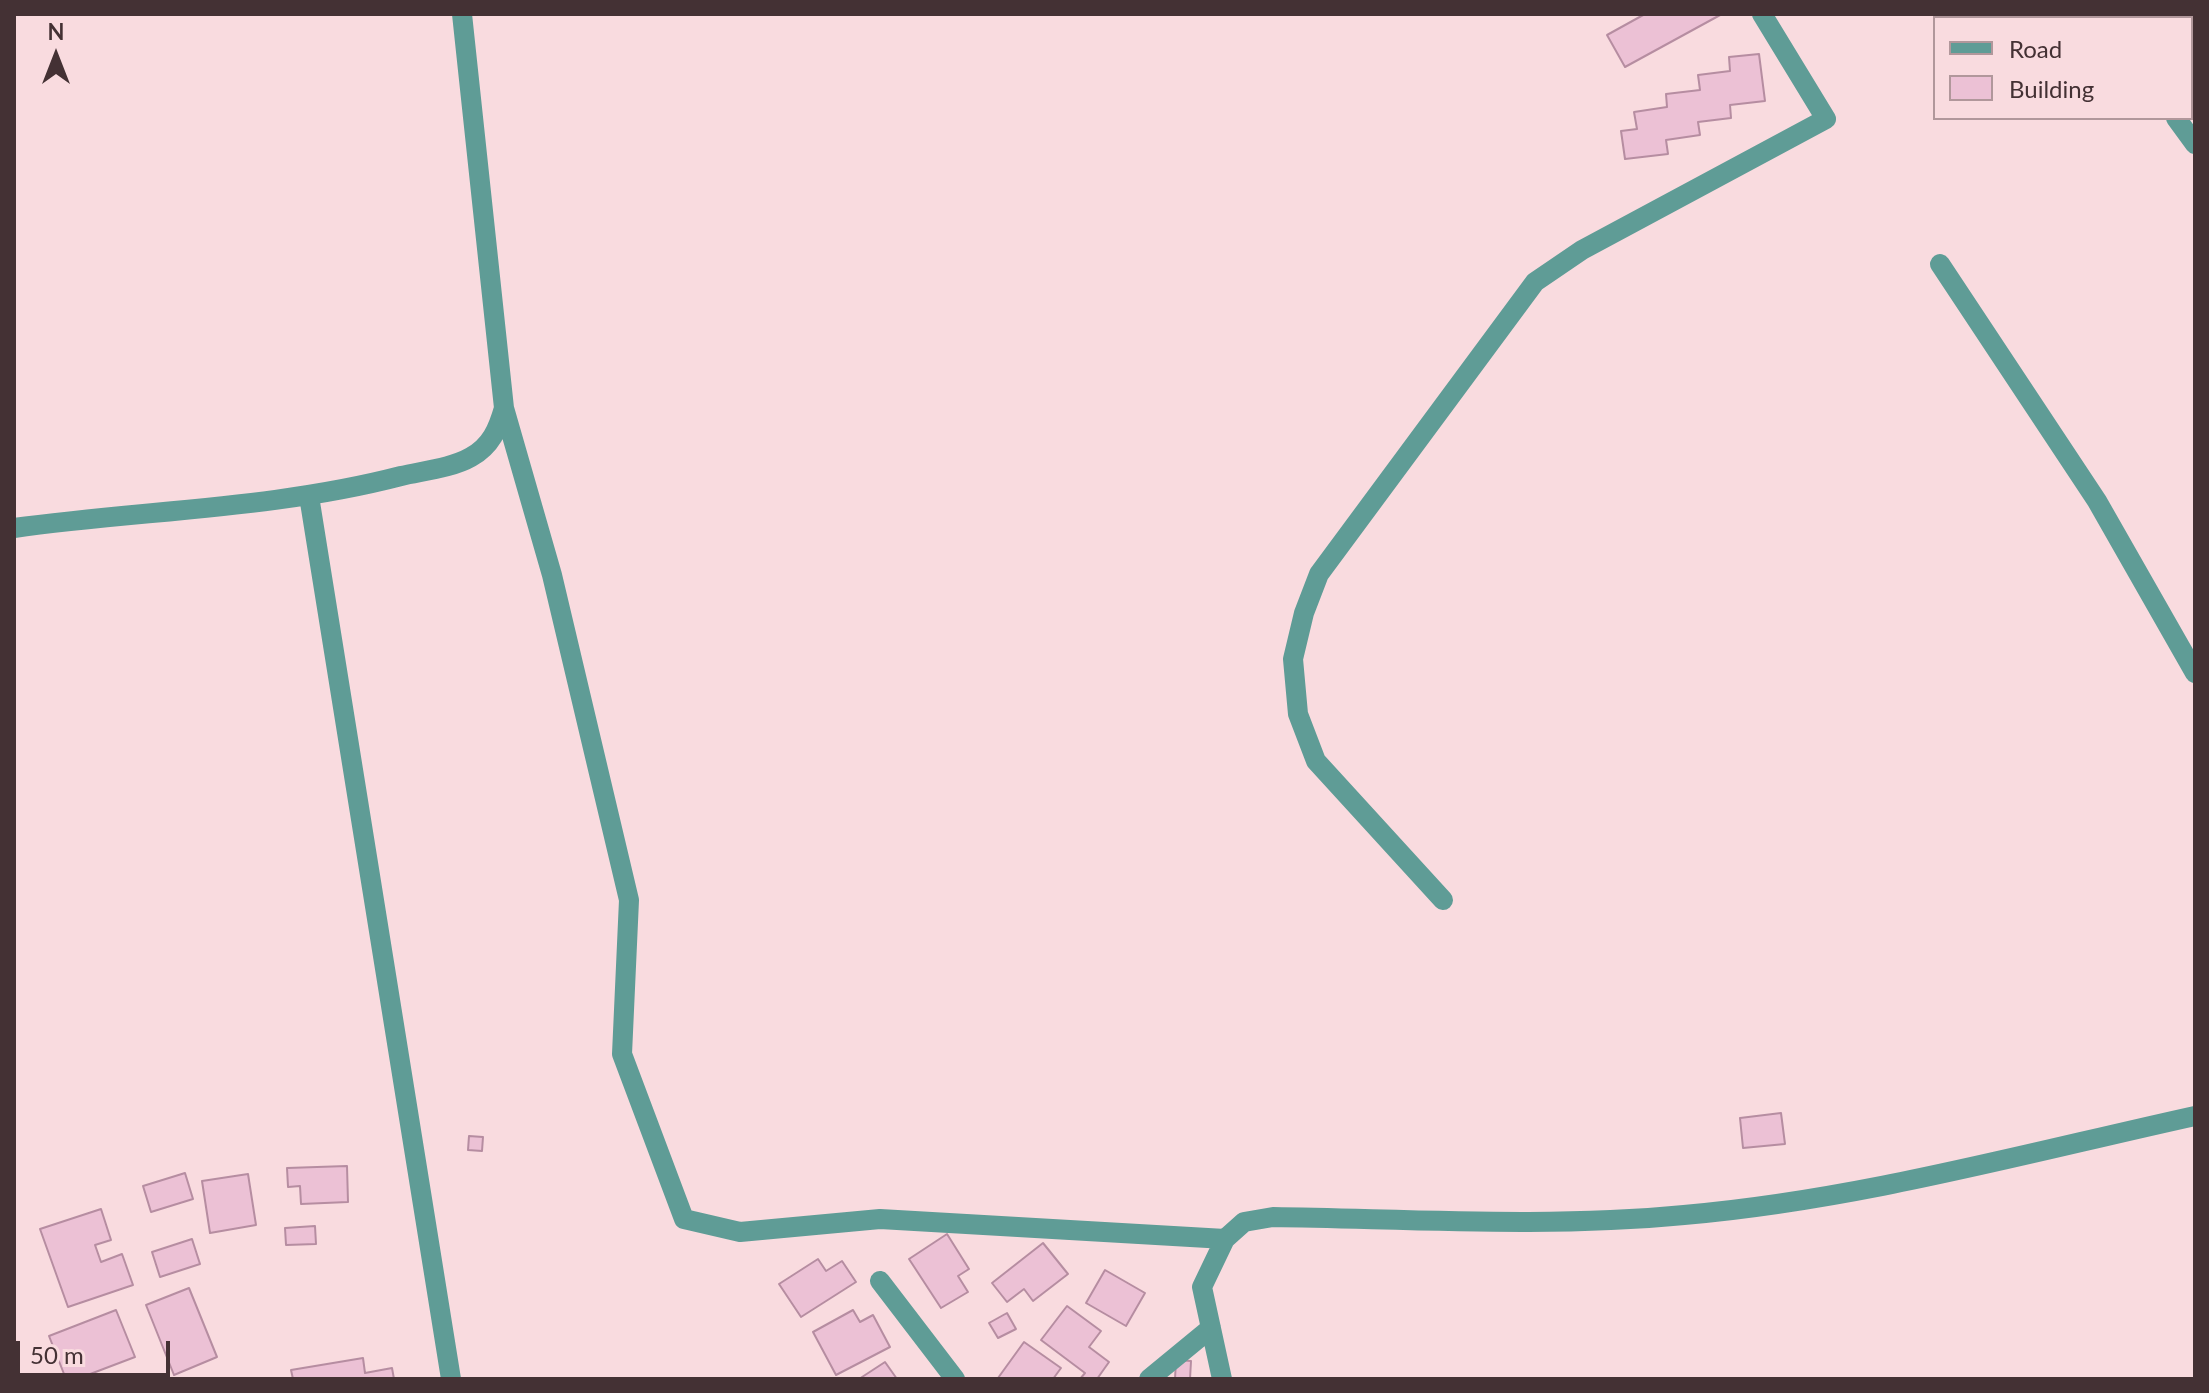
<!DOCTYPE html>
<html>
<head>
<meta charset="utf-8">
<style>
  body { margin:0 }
  #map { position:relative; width:2209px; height:1393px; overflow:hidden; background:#f9dbdf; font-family:Lato,sans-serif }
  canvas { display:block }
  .frame { position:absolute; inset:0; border:16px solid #443134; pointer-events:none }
  .legend { position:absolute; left:1933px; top:16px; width:260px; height:104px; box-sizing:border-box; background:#f9dbdf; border:2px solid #b1979b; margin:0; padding:10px 14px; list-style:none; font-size:24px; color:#443134 }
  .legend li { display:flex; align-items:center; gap:16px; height:40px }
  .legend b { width:40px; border:2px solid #b1979b }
  .north { position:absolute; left:16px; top:16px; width:80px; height:80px; -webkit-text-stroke:6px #f9dbdf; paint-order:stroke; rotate:0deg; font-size:22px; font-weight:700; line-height:32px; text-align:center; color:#443134 }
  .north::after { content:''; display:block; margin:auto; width:28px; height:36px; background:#443134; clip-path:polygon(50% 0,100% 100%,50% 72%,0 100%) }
  .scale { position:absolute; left:16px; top:1341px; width:154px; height:36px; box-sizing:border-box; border:4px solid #443134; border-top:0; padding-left:10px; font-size:24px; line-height:28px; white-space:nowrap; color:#443134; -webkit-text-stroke:6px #f9dbdf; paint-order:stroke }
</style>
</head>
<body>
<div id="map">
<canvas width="2209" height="1393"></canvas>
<div class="frame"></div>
<ul class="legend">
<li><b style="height:10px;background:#5f9c96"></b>Road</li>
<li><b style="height:22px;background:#ecc1d5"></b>Building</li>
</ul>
<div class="north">N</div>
<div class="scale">50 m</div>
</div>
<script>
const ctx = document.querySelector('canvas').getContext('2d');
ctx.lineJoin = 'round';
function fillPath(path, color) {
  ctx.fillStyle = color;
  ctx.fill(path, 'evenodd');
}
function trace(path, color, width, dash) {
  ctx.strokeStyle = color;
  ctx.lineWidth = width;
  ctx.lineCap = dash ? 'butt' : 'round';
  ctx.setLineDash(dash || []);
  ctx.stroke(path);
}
const building = new Path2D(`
  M1645,14H1722L1625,67L1607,35Z
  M1759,54L1765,101L1730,105L1731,118L1698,122L1700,135L1666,140L1668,154L1625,159L1621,131L1637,129L1634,112L1667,107L1666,94L1700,90L1698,75L1730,71L1729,57Z
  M1781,1113L1785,1144L1743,1148L1740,1118Z
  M469,1136L483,1137L482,1151L468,1150Z
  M347,1166L348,1202L301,1204L300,1186L288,1187L287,1168Z
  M185,1173L193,1199L151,1212L143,1186Z
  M248,1174L256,1225L210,1233L202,1181Z
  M101,1209L111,1240L95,1245L101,1262L122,1254L133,1285L68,1307L40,1229Z
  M315,1226L316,1244L286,1245L285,1228Z
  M947,1234L969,1269L958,1276L968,1292L941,1308L909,1259Z
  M192,1239L200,1264L160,1277L152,1252Z
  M1043,1243L1068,1274L1033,1301L1024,1289L1007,1302L992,1283Z
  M818,1259L826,1271L842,1261L856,1282L801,1317L779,1284Z
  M1105,1270L1145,1293L1126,1326L1086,1303Z
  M189,1288L217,1357L174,1375L146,1305Z
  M1067,1306L1101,1331L1089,1347L1109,1362L1097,1379H1080L1085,1373L1041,1340Z
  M116,1310L135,1357L77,1379H66L49,1336Z
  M853,1310L860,1322L873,1315L890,1347L836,1375L813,1332Z
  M1007,1313L1016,1329L998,1338L989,1323Z
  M1024,1342L1061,1368L1053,1379L998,1378Z
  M363,1358L365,1373L392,1368L394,1379H293L291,1370Z
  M1176,1360L1191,1361L1190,1379H1175Z
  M885,1362L897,1379H859Z`);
const minor = new Path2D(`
  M2110,14L2113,18
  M2176,118L2195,144
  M1940,264L2097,501L2195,673
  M504,408L552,575L629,900L622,1054L684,1219L740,1232L880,1219L1225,1239
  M309,496L451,1379
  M14,528C143,510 274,509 401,476C422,471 452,468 471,457C491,446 498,429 504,408L462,14
  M1443,900L1316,761L1298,714L1293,659L1304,613L1319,574L1535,282L1582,250L1826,119L1762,14
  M880,1281L955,1379
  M1149,1379L1211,1328
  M1222,1379L1202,1287L1225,1239L1244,1222L1273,1217C1410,1219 1548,1228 1684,1215C1857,1200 2027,1153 2195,1116`);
fillPath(building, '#ecc1d5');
trace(building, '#b68da1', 2);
trace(minor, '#5f9c96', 20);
</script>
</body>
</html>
